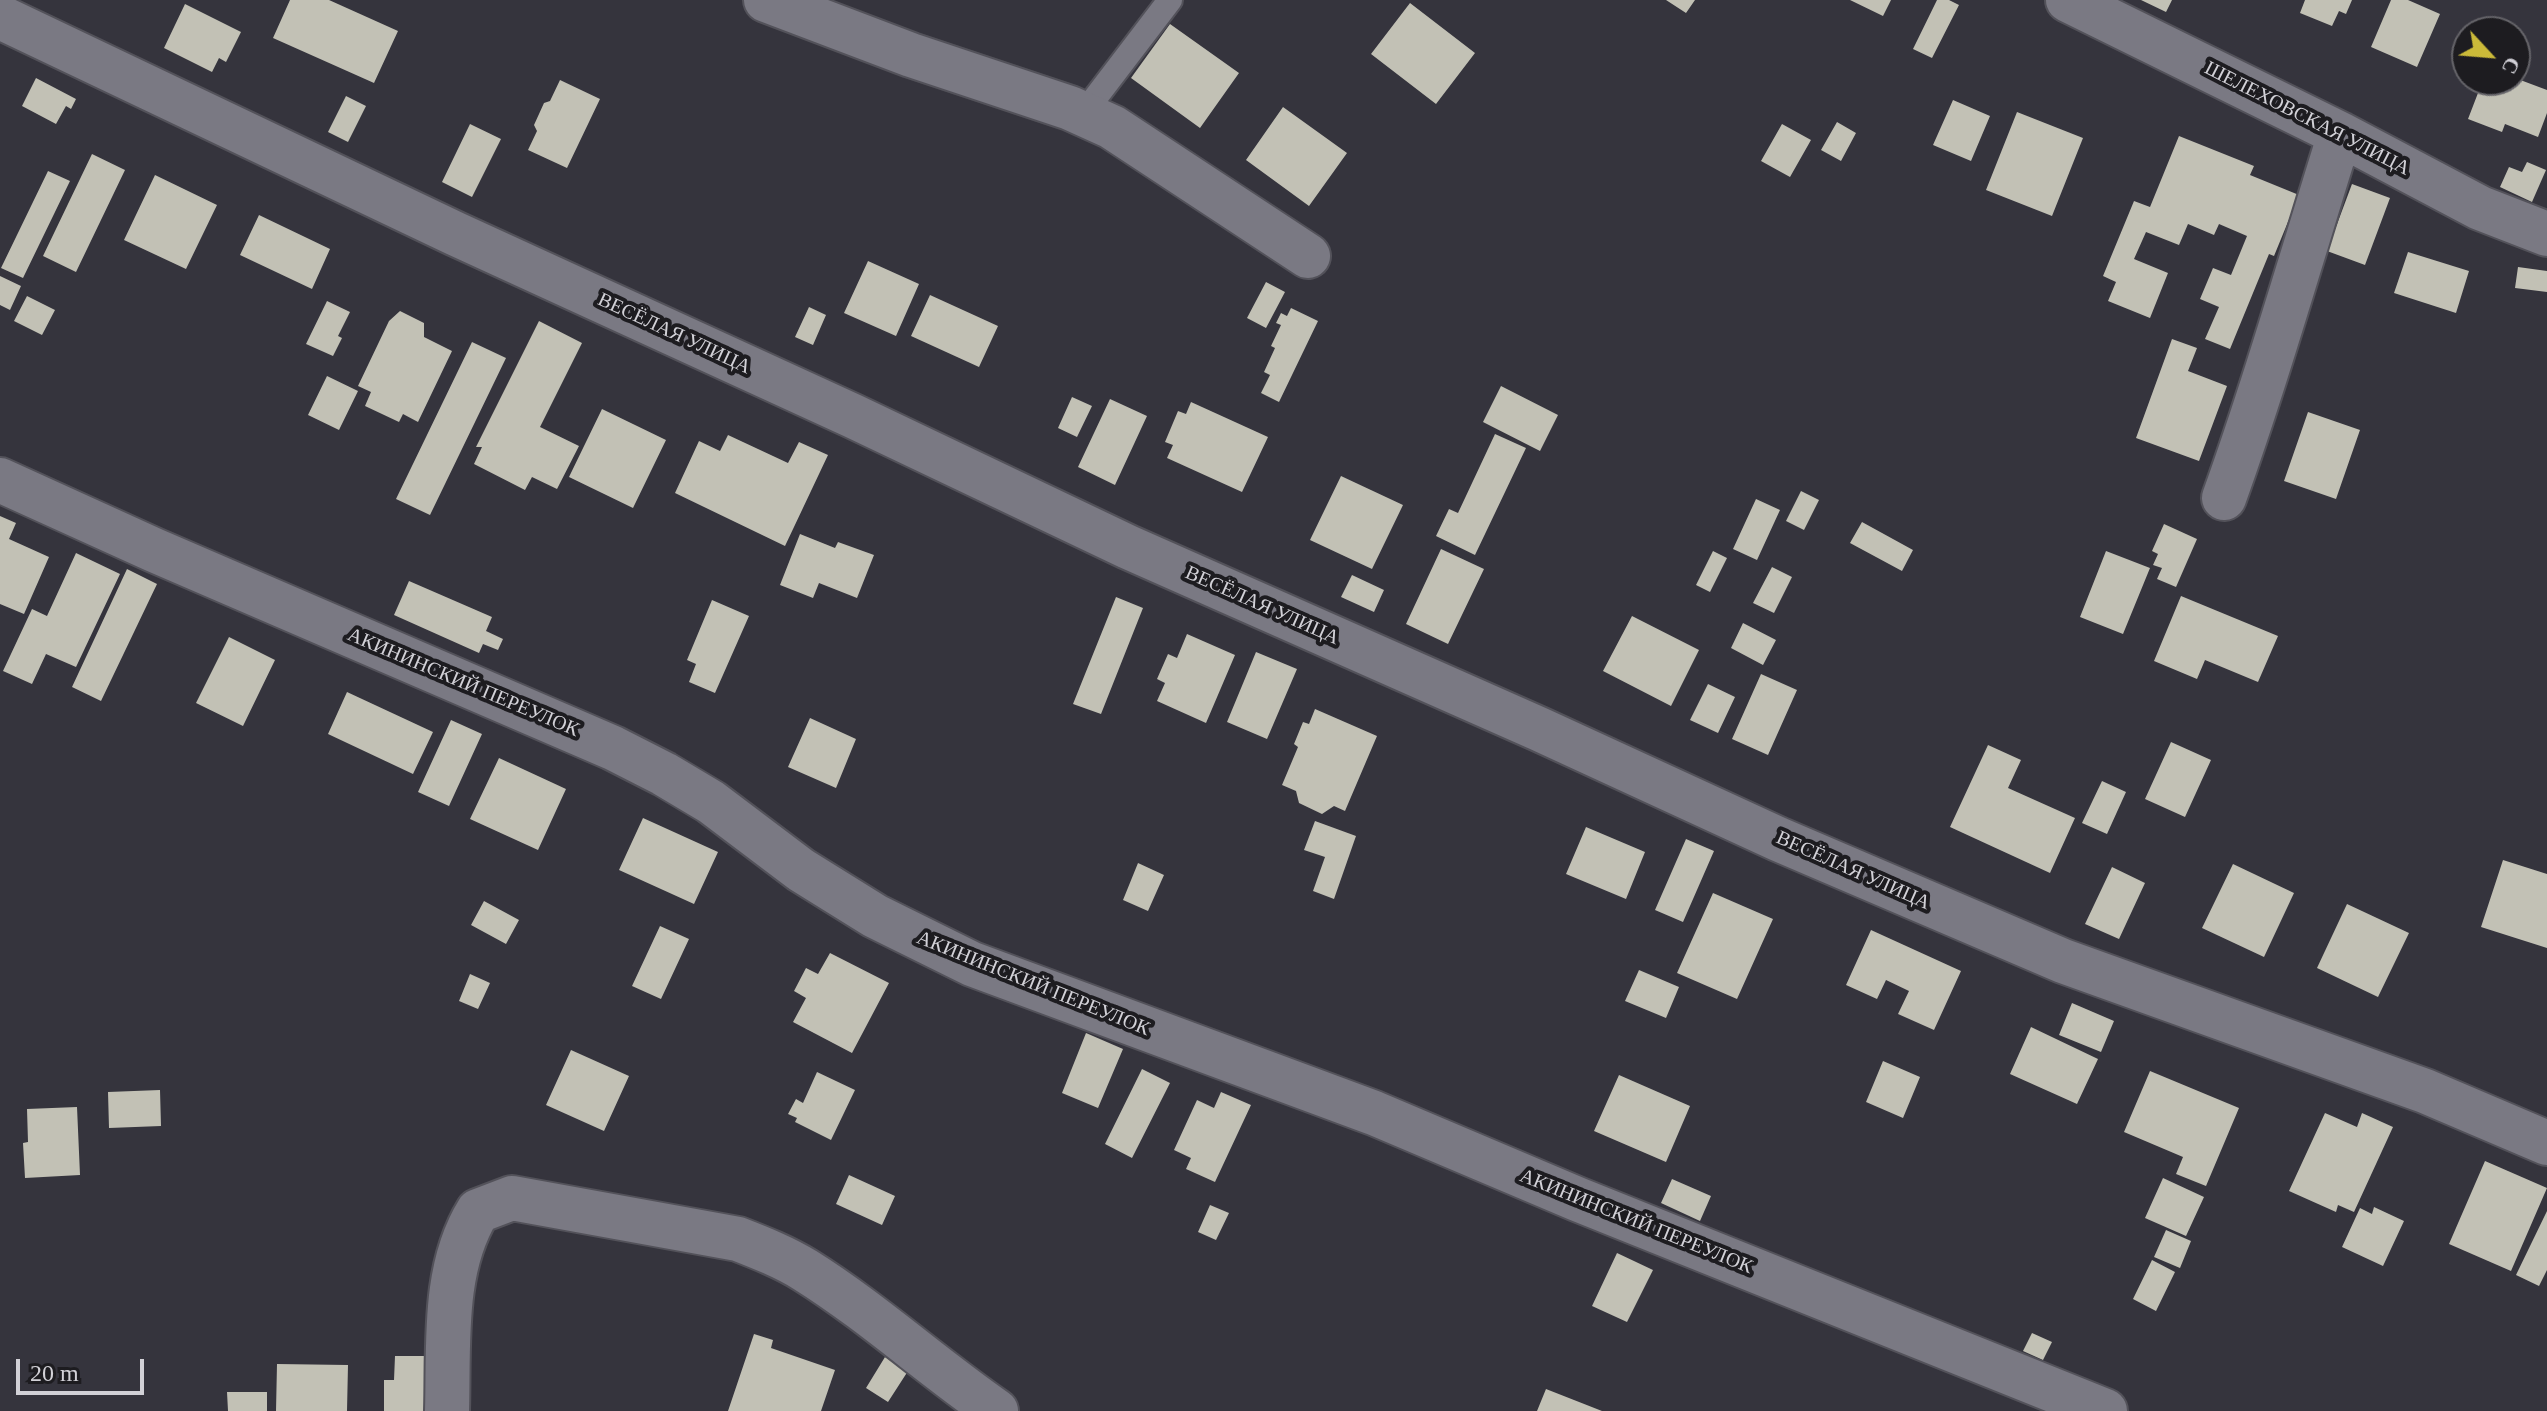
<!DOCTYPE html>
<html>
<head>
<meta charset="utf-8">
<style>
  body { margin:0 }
  #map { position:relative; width:2547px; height:1411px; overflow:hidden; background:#35343d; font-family:Georgia,serif }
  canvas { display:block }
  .north { position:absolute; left:2451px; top:16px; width:80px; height:80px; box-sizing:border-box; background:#1d1c20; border:2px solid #656469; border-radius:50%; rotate:116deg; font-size:22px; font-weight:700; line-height:32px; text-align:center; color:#d2d1d7 }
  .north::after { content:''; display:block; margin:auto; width:28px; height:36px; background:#cbba39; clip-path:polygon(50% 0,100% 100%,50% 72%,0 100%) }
  .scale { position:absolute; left:16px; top:1359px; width:128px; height:36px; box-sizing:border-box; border:4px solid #d2d1d7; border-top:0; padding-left:10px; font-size:24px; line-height:28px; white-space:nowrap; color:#d2d1d7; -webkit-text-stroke:6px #1d1c20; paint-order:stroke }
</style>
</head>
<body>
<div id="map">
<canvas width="2547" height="1411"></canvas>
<div class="north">С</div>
<div class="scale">20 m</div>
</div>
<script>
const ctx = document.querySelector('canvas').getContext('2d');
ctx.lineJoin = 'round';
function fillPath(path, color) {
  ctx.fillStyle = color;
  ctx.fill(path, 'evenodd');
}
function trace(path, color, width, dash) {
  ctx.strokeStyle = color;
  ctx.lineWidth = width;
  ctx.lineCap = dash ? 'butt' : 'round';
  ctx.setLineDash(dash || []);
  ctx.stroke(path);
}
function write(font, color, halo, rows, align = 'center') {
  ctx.font = font + ' Georgia,serif';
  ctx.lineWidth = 8;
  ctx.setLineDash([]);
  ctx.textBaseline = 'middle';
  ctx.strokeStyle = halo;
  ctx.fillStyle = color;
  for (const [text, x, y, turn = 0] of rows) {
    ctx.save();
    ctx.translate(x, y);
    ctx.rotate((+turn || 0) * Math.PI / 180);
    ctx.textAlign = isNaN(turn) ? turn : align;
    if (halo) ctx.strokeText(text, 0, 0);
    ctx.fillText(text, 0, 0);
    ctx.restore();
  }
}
const building = new Path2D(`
  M290,0H329L398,31L374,83L273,38Z
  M1666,0H1695L1686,13Z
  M1850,0H1891L1883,16Z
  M1937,0H1949L1959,5L1932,58L1913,49Z
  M2141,0H2172L2166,12Z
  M2305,0H2352L2346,14L2339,11L2332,26L2300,13Z
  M2391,0H2408L2440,14L2417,67L2371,47Z
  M1410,3L1475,53L1436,104L1371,54Z
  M185,4L241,32L226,62L219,58L212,72L164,48Z
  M1170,24L1239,73L1200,128L1131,78Z
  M36,78L76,99L71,109L66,106L56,124L22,106Z
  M2515,78L2547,90V113L2538,137L2505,124L2502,132L2468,119L2483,80H2515Z
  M560,80L600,99L567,168L528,150L537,131L534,125L544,103L550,101Z
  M346,96L366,106L348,142L328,132Z
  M1953,100L1990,116L1971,161L1933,145Z
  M1283,107L1347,153L1309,206L1246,160Z
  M2017,112L2083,138L2052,216L1986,190Z
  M1837,122L1856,133L1841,161L1821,150Z
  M470,124L501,139L472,197L442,182Z
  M1782,124L1811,140L1790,177L1761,161Z
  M2179,136L2254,166L2250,175L2299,195L2274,256L2269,254L2230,349L2205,339L2219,307L2200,299L2213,268L2231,275L2247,236L2219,224L2214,235L2188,224L2179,245L2146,232L2134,259L2168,273L2150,318L2108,301L2116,282L2103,276L2134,201L2150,207Z
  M92,154L125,170L76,272L43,256Z
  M2527,162L2546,170L2532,202L2500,187L2509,167L2522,172Z
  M48,171L70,181L23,278L1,268Z
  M155,175L217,205L186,269L124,240Z
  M2352,184L2390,198L2365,265L2327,251Z
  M259,215L330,249L312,289L240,255Z
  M2408,252L2469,271L2456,313L2394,293Z
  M868,261L919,284L896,336L844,313Z
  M2518,267L2547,271V292L2515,288Z
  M0,276L21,286L10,310L0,305Z
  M1266,282L1285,292L1266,328L1247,318Z
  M930,295L998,326L979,367L911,336Z
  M27,296L55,310L42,335L14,321Z
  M327,301L350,312L338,336L342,338L333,356L306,344Z
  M809,307L826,315L813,345L795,337Z
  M1291,308L1318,321L1279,402L1261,393L1270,375L1264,372L1275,348L1271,346L1281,325L1276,323L1281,313L1287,316Z
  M400,311L424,323V337L452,351L418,422L403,414L399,422L365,406L371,392L358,386L389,321Z
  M539,321L582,343L540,427L579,446L557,489L532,477L525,490L474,464L482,447H476Z
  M2172,339L2197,348L2188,371L2227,386L2199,461L2136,438Z
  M472,342L506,358L430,515L396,499Z
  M327,376L358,391L339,430L308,415Z
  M1501,386L1558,415L1540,451L1483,422Z
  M1072,397L1092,406L1077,437L1058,428Z
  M1110,399L1147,416L1115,485L1078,467Z
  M1191,402L1268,437L1242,492L1167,458L1173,445L1165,442L1178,411L1186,414Z
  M602,409L666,440L633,508L569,477Z
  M2308,412L2360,430L2336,499L2284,481Z
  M1495,434L1526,448L1475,555L1436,536L1449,509L1458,513Z
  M728,435L788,463L799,442L828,455L785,546L675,493L699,441L720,451Z
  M1341,476L1403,505L1372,569L1310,540Z
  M1801,491L1819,500L1804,530L1786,521Z
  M1756,499L1780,510L1757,560L1733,549Z
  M0,516L16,523L9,539L49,557L24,614L0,604Z
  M1862,522L1913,550L1902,571L1850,543Z
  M2164,524L2197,539L2176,587L2157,579L2162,568L2153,565L2158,554L2152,551Z
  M800,534L835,548L838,542L874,555L857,598L819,583L813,598L780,585Z
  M1441,549L1484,569L1448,644L1406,624Z
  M1713,551L1727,558L1710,592L1696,585Z
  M2106,551L2150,568L2123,634L2080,617Z
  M76,553L120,574L76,667L46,654L32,684L3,671L32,609L47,616Z
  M1772,567L1792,577L1774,613L1753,603Z
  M127,569L157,584L101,701L72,687Z
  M1352,575L1384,590L1374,612L1341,597Z
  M409,581L492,617L486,631L503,639L498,650L483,644L479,653L394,615Z
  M2181,596L2278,636L2258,682L2205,660L2197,679L2154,661Z
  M1116,597L1143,608L1101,714L1073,704Z
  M712,600L749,616L715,693L689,682L696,664L687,660Z
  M1632,616L1699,650L1671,706L1603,671Z
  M1743,623L1776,640L1763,665L1731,648Z
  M1187,634L1235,655L1206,723L1157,701L1165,683L1157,679L1168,654L1177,658Z
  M229,637L275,660L243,726L196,703Z
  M1256,652L1297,669L1267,739L1227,722Z
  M1761,674L1797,690L1768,755L1732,739Z
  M1708,684L1735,697L1718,733L1690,720Z
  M347,692L433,732L413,774L328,734Z
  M1315,709L1377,736L1345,811L1334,806L1322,814L1299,803L1296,791L1282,785L1298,747L1294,744L1303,722L1309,724Z
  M810,718L856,739L836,788L788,767Z
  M451,720L482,734L449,806L418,792Z
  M2171,742L2211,760L2185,817L2145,799Z
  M1988,745L2021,760L2008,788L2075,818L2050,873L1950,827Z
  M499,758L566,789L538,850L470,819Z
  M2102,781L2126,792L2107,834L2082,823Z
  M643,818L718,852L694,904L619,870Z
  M1315,821L1356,836L1334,899L1313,891L1325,857L1304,850Z
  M1586,827L1645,852L1626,899L1566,874Z
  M1686,839L1714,851L1683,922L1655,910Z
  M2503,860L2547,874V948L2481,927Z
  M1138,863L1164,875L1148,911L1123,900Z
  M2233,864L2294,893L2264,957L2202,928Z
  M2112,867L2145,883L2119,939L2085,924Z
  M1713,893L1773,919L1737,999L1677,973Z
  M484,901L519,920L506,944L471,925Z
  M2347,904L2409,933L2378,997L2317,968Z
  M660,926L689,939L661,999L632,986Z
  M1871,930L1961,971L1934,1030L1898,1014L1909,991L1886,980L1877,999L1846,985Z
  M830,953L889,983L852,1053L793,1022L806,998L794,991L806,968L818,974Z
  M1639,970L1679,987L1666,1018L1625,1001Z
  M470,974L490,983L478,1009L459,1001Z
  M2072,1003L2114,1021L2101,1052L2059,1035Z
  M2031,1027L2098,1059L2077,1104L2010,1074Z
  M1086,1033L1123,1049L1098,1108L1062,1093Z
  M571,1050L629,1076L604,1131L546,1105Z
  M1883,1061L1920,1077L1903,1118L1866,1102Z
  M1142,1069L1170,1083L1132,1158L1105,1144Z
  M2150,1071L2239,1108L2206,1186L2176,1174L2183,1157L2124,1132Z
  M817,1072L855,1090L831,1140L795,1122L797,1118L788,1114L796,1099L803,1103Z
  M1619,1075L1690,1106L1666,1162L1594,1131Z
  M160,1090L161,1126L109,1128L108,1092Z
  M1221,1092L1251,1105L1215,1182L1186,1169L1191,1158L1174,1150L1197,1100L1214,1108Z
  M77,1107L80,1175L25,1178L23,1143L28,1142L27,1109Z
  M2325,1113L2357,1127L2362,1113L2393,1127L2354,1212L2338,1205L2336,1212L2289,1191Z
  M2485,1161L2547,1188L2511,1271L2449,1244Z
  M849,1175L895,1196L882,1225L836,1204Z
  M2163,1178L2204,1197L2186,1236L2145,1218Z
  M1672,1179L1711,1196L1700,1221L1661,1203Z
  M1210,1205L1229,1213L1216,1240L1198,1232Z
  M2374,1207L2404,1221L2383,1266L2342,1247L2360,1208L2372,1214Z
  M2547,1211V1270L2539,1286L2516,1275Z
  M2166,1230L2191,1241L2180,1268L2154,1257Z
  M1617,1253L1653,1270L1627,1322L1592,1306Z
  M2152,1260L2175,1272L2156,1311L2133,1299Z
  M2032,1333L2052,1342L2043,1360L2023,1351Z
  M754,1334L773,1340L771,1348L835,1370L821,1411H728Z
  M395,1356H425V1411H384V1380H394Z
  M885,1357L908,1371L888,1402L866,1388Z
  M277,1364L348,1365L347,1411H276Z
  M1546,1389L1602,1411H1537Z
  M227,1392H267V1411H228Z`);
const service = new Path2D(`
  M1083,114L1170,0`);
const minor = new Path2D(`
  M766,0L911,55L1070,108L1112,127L1308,256
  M2068,0L2340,134L2480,208L2547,234
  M0,17L456,234L853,416L1128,547L1539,729L1778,839L2063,961L2425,1091L2547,1143
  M0,480L154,550L613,748L664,774L711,802L801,870L875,916L972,964L1374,1113L1577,1199L2105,1411
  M2224,498C2267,378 2302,255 2340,134
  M447,1411C449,1346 442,1269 478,1211L512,1198L738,1239C761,1248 784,1257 805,1270C872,1312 931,1366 996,1411`);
const streetNames = [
  ["ШЕЛЕХОВСКАЯ УЛИЦА",2307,119,27],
  ["ВЕСЁЛАЯ УЛИЦА",674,334,25],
  ["ВЕСЁЛАЯ УЛИЦА",1262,606,24],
  ["АКИНИНСКИЙ ПЕРЕУЛОК",463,683,23],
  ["ВЕСЁЛАЯ УЛИЦА",1853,871,24],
  ["АКИНИНСКИЙ ПЕРЕУЛОК",1033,984,22],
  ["АКИНИНСКИЙ ПЕРЕУЛОК",1636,1222,22]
];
fillPath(building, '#c2c1b5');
trace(service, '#53525a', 28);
trace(minor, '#53525a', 48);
trace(service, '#7a7983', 24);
trace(minor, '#7a7983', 44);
write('20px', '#d2d1d7', '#1d1c20', streetNames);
</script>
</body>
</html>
